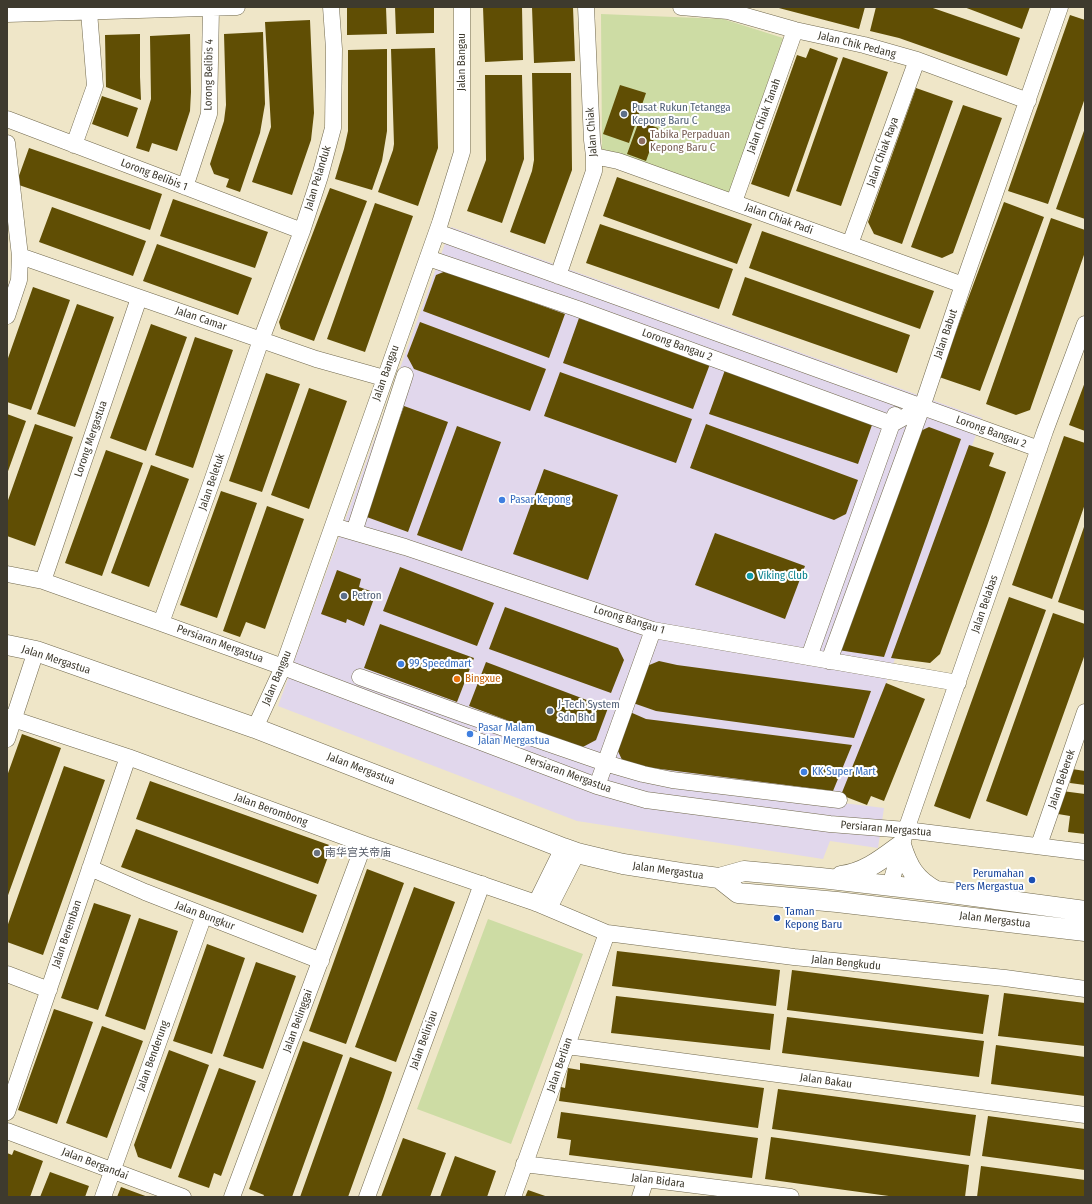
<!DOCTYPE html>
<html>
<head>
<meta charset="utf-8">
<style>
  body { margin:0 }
  #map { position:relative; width:1092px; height:1204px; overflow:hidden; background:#efe6c8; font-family:"Fira Sans Condensed",sans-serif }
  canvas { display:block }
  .frame { position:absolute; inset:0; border:8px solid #3e3a2e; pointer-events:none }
</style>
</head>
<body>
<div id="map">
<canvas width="1092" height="1204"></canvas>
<div class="frame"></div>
</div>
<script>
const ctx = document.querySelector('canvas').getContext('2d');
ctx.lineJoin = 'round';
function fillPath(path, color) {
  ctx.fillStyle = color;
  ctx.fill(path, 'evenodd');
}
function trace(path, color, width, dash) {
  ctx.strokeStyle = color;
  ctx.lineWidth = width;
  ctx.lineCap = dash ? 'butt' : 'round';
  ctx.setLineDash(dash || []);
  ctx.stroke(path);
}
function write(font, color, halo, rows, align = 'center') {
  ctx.font = font + ' "Fira Sans Condensed","Noto Sans SC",sans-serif';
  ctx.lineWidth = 4;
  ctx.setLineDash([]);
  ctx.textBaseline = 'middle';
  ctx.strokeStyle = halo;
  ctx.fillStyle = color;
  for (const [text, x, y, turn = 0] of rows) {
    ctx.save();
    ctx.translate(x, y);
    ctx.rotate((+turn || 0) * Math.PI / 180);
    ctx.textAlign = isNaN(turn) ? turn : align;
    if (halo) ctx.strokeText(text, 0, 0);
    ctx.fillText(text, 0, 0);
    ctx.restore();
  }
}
const commercial = new Path2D(`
  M451,227L982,418L843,803L884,808L878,848L830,841L823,859L577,821L278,706Z`);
const green = new Path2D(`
  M601,14L723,19L783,38L729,194L602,149Z
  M488,919L583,954L511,1144L417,1109Z`);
const building = new Path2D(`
  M347,7H386L387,34L347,35Z
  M395,7H434V33L396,34Z
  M483,7H522L523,60L485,62Z
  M532,7H573L575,61L534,63Z
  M775,7H865L859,29Z
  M876,7H930L1020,38L1007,76L899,38L870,31Z
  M964,7H1030L1022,29Z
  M1070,15L1085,20V98L1048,204L1008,191Z
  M310,20L314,113L311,140L292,195L252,182L271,127L265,22Z
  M263,32L265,104L260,133L240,192L226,187L229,179L214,174L210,164L224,121L226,105L224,34Z
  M140,34V77L141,100L106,87L105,35Z
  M190,34L191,92L190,111L177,151L152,143L149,152L136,148L151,99L150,36Z
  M435,48L438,148L418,206L378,192L393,150L394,144L391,49Z
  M810,48L838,58L789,197L751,184L797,55L806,58Z
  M387,49V131L382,161L372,190L335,179L344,149L348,131V50Z
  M843,57L888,72L841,206L796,191Z
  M532,73H571L572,170L545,244L510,232L532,171L534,160Z
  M485,75H522L524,159L502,223L467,211L486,160Z
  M620,85L646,93L629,143L603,134Z
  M916,88L953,101L902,244L874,234L868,222Z
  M102,96L138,108L128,137L92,124Z
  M963,105L1002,118L953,253L942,258L911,247Z
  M639,121L658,128L646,161L627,154Z
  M1085,128V219L1056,209Z
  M29,148L162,194L150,230L16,184Z
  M617,177L752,224L737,264L603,216Z
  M330,188L367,201L314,341L281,329L279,322Z
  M173,199L268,232L255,268L160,236Z
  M1004,202L1044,217L980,391L939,377Z
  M375,203L413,216L365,352L327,339Z
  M52,207L146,241L133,276L39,242Z
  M1051,218L1085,230V252L1030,410L1016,415L986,404Z
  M600,224L733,269L719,309L586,263Z
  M762,231L934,291L920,329L749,268Z
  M157,244L252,278L238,315L143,281Z
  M446,271L565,314L549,358L423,311L436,275Z
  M745,277L910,335L897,373L732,315Z
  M33,287L70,300L31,410L7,402V361Z
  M77,304L114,317L75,427L37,414Z
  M579,318L710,364L693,409L563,363Z
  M420,322L546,369L530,411L414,369L407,356Z
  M151,324L187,337L146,451L110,438Z
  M195,337L233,350L193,468L155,455Z
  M725,370L866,417L872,425L858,464L709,414Z
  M560,372L692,419L676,463L544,416Z
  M266,373L300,384L262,492L229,481Z
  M1085,382V431L1069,425Z
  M309,388L347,401L309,509L271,495Z
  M404,406L448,422L408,532L364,516Z
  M7,414L26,421L7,474Z
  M35,424L73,437L35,546L7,536V503Z
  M706,424L858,480L846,514L834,520L690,468Z
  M457,426L501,442L462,551L417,535Z
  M929,427L961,439L884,657L838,650L914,434Z
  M1064,436L1085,443V504L1052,599L1012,585Z
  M969,445L994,453L989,466L1006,472L987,526L940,654L930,663L891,658Z
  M106,450L143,463L102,576L65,563Z
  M151,465L189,479L149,587L111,573Z
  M544,469L618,495L588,580L513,554Z
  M221,491L257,503L217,618L180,605Z
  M267,506L304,519L265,629L246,622L240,637L223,631Z
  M1085,524V611L1058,602Z
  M715,533L805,566L785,619L695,585Z
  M400,567L494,603L477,646L383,611Z
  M337,570L361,579L359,587L376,593L364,626L347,619L346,623L321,614Z
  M1009,597L1046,610L970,819L934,806Z
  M505,607L618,648L624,660L611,693L489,649Z
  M1053,613L1085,624V654L1027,816L986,801Z
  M380,624L474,658L457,702L364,668Z
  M659,661L677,665L871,691L854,738L670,713L656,711L633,703L647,666Z
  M486,662L608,708L596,740L581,748L469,706Z
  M886,683L925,699L884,801L871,796L867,805L841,795Z
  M630,712L646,719L852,745L833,791L637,766L623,762L617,749Z
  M22,734L61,748L7,898V776Z
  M64,766L105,780L43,955L7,942V927Z
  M1072,769L1085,771V785L1070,783Z
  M150,781L332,846L318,884L136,819Z
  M1062,791L1085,794V834L1068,832L1070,816L1058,814Z
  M136,829L317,895L303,933L121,867Z
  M367,869L404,883L346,1044L309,1031Z
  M414,887L455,902L396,1062L355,1047Z
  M94,903L131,915L98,1010L61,998Z
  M139,918L178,931L145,1030L105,1016Z
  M207,944L245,958L212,1054L173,1041Z
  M617,951L780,970L776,1006L612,986Z
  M256,962L296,976L263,1069L223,1056Z
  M792,970L989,995L983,1034L787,1010Z
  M1004,993L1085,1003V1046L998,1036Z
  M616,996L774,1014L770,1050L611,1033Z
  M54,1009L93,1022L57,1124L18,1110Z
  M787,1017L984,1041L979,1077L782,1053Z
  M102,1026L143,1041L107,1138L66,1123Z
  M303,1041L343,1055L292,1197H263L264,1195L249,1189Z
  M996,1045L1085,1057V1096L991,1084Z
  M169,1050L209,1065L171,1169L138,1157L134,1145Z
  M350,1057L392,1072L383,1099L348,1197H300Z
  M580,1063L764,1088L758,1128L559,1101L561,1087L565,1088L568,1068L580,1070Z
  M219,1068L256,1081L221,1176L214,1173L209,1188L178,1177Z
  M778,1089L976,1115L970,1156L772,1129Z
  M561,1112L758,1138L752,1178L569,1155L571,1140L557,1138Z
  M988,1116L1085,1129V1170L982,1156Z
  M771,1137L969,1165L965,1197H896L765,1179Z
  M403,1138L446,1153L430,1197H381Z
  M14,1150L43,1161L30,1197H7V1153L12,1155Z
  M455,1156L496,1171L487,1197H440Z
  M981,1166L1085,1180V1197H977Z
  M50,1172L89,1186L85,1197H40Z
  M121,1187L148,1197H117Z
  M528,1190L548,1197H525Z`);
const minor = new Path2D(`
  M681,7L728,11L795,30L864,45L917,60L1028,101
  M7,14L237,7
  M7,119L302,231
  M7,143L20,256L19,280L7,316
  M74,145L95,86L89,12
  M594,156L618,161L963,285
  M185,187L209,114L211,8
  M734,202L795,30
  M437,232L1039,449
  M850,244L917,60
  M20,256L316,359L384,378
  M428,258L578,309L892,424L922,407
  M558,276L594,171V156L592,140L586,7
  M333,526L405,547L653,630L958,683
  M354,532L405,375
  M7,574L43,581L161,623L283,667L597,786L646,800L830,824L906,830L1085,852
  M43,581L139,298
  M161,623L212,481L261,340L302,231L320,176L333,128L334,49L331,7
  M809,657L895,415
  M829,661L922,407L963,285L1060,7
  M360,677L463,714L605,763L643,774L672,780L839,800
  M7,717L128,757L364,844L536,903L607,933L794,957L1005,978L1085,989
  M255,728L283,667L440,223L462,152V7
  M7,739L36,651
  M597,786L653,630
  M1039,845L1085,712
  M90,868L145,892L321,961
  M890,886L906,830L1045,431L1085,324
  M536,903L563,848
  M549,908L577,853
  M7,974L49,990
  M567,1046L1085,1115
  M7,1112L128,757
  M7,1131L183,1197
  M524,1164L791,1197
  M103,1197L204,915
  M232,1197L364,844
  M367,1197L482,884
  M513,1197L607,933
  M640,1197L646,1179`);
const major = new Path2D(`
  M7,645L36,651L255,728L563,848L577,853L623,864L681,873L719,878L744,871L821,878L936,891L1085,911
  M841,876C865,873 882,859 901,845C908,867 915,880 936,891
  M719,878L738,893L837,902L1085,931`);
const markers = [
  [624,114,4,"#5c6f8a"],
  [642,141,4,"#8d6e63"],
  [502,500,4,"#3f7fe0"],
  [750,576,4,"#0f9aa8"],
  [344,596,4,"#5c6f8a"],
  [401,664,4,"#3f7fe0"],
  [457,679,4,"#e8710a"],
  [550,711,4,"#5c6f8a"],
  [470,734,4,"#3f7fe0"],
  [804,772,4,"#3f7fe0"],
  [317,853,4,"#6b7280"],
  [1032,880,4,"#1a4fb4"],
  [777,918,4,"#1a4fb4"]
];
const streetNames = [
  ["Jalan Chik Pedang",857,45,14],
  ["Jalan Bangau",462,62,-90],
  ["Lorong Belibis 4",209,75,-89],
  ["Jalan Chiak Tanah",764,116,-70],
  ["Jalan Chiak",592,132,-94],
  ["Jalan Chiak Raya",883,152,-70],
  ["Lorong Belibis 1",154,175,21],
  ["Jalan Pelanduk",318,178,-73],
  ["Jalan Chiak Padi",779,219,20],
  ["Jalan Camar",201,319,19],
  ["Jalan Babut",946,334,-71],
  ["Lorong Bangau 2",677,345,20],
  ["Jalan Bangau",386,373,-70],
  ["Lorong Bangau 2",991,432,20],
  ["Lorong Mergastua",91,439,-71],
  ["Jalan Beletuk",212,482,-71],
  ["Jalan Belabas",985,604,-71],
  ["Lorong Bangau 1",629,620,17],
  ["Persiaran Mergastua",220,644,20],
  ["Jalan Mergastua",56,660,18],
  ["Jalan Bangau",277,678,-67],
  ["Jalan Mergastua",361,769,21],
  ["Persiaran Mergastua",568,774,20],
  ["Jalan Beberek",1062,779,-71],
  ["Jalan Berombong",271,810,20],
  ["Persiaran Mergastua",886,829,5],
  ["Jalan Mergastua",668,871,8],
  ["Jalan Bungkur",205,916,21],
  ["Jalan Mergastua",995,920,7],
  ["Jalan Beremban",67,934,-71],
  ["Jalan Bengkudu",846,963,6],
  ["Jalan Belinggai",298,1021,-70],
  ["Jalan Belinjau",424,1040,-70],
  ["Jalan Benderung",153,1056,-70],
  ["Jalan Berlian",560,1065,-71],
  ["Jalan Bakau",826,1081,8],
  ["Jalan Bergandai",95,1164,21],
  ["Jalan Bidara",658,1181,7]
];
const serviceNames = [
  ["Pusat Rukun Tetangga",632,108],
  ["Kepong Baru C",632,121],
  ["Petron",352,596],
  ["J-Tech System",558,705],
  ["Sdn Bhd",558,718]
];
const educationNames = [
  ["Tabika Perpaduan",650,135],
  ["Kepong Baru C",650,148]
];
const shopNames = [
  ["Pasar Kepong",510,500],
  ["99 Speedmart",409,664],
  ["Pasar Malam",478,728],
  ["Jalan Mergastua",478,741],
  ["KK Super Mart",812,772]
];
const cultureNames = [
  ["Viking Club",758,576]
];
const foodNames = [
  ["Bingxue",465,679]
];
const worshipNames = [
  ["南华宫关帝庙",325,853]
];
const transitNames = [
  ["Perumahan",1024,874],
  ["Pers Mergastua",1024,887],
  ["Taman",785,912,"left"],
  ["Kepong Baru",785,925,"left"]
];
fillPath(commercial, '#e1d7ec');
fillPath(green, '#cddca4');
fillPath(building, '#604e04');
trace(minor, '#71694e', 17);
trace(major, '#71694e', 21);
trace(minor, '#fff', 16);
trace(major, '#fff', 20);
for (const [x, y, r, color] of markers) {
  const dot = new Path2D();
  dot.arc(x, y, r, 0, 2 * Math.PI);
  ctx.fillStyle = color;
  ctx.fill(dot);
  trace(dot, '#fff', 1.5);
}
write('11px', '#3e3a2e', '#fff', streetNames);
write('11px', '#4e5e75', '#fff', serviceNames, 'left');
write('11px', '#785e54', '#fff', educationNames, 'left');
write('11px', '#366cbe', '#fff', shopNames, 'left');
write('11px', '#0d838f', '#fff', cultureNames, 'left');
write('11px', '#c56008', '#fff', foodNames, 'left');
write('11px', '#5b616d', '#fff', worshipNames, 'left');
write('11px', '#164399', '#fff', transitNames, 'right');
</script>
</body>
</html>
